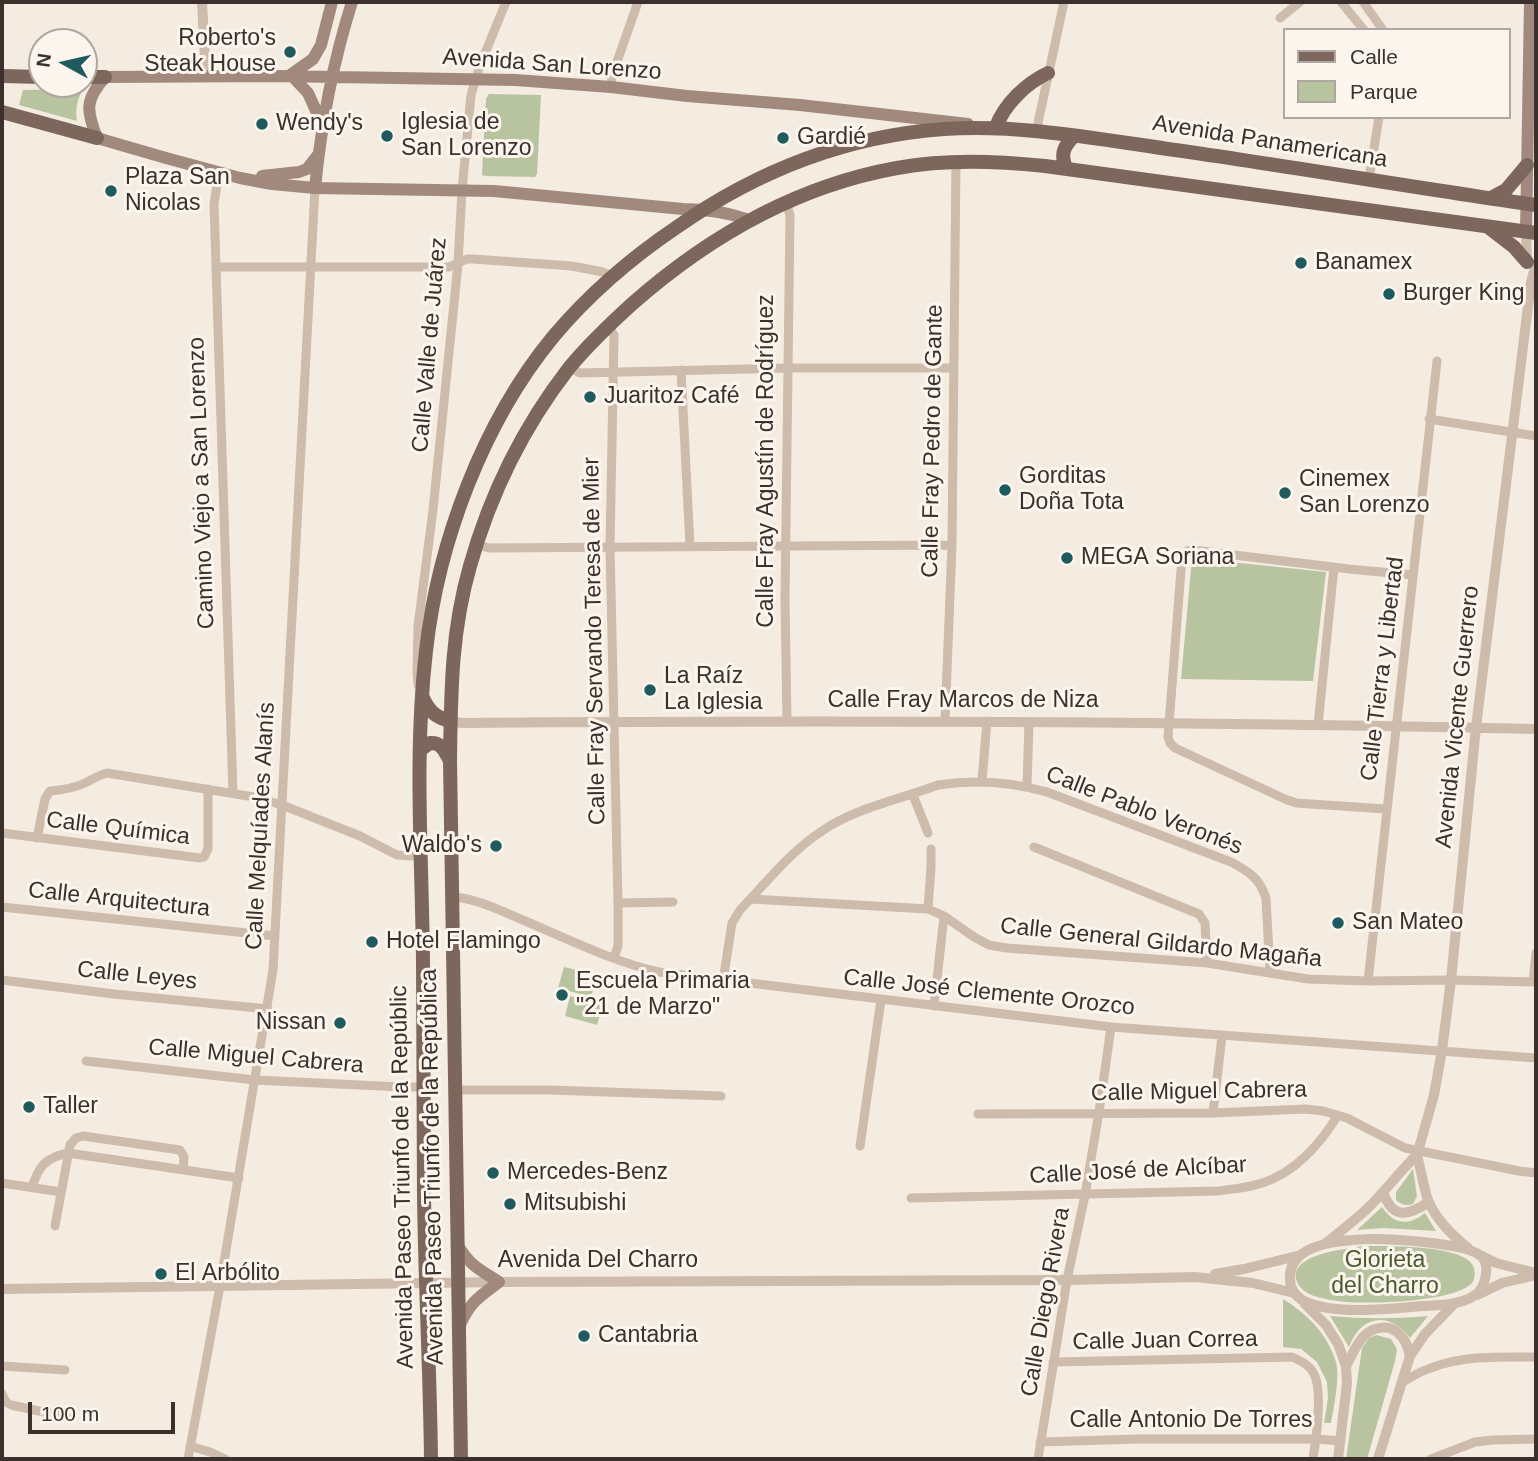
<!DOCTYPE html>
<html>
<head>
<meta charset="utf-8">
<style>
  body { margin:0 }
  #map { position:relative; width:1538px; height:1461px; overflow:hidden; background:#f4ebe1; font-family:Helvetica,sans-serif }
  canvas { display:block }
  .frame { position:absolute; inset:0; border:4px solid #3b302b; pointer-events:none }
  .legend { position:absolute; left:1283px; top:28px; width:228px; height:91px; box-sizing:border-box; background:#fbf5ee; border:2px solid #aea6a0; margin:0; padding:9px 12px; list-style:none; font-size:21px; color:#3b302b }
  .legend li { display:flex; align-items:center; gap:14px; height:35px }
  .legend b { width:35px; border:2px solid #aea6a0 }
  .north { position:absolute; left:28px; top:28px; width:70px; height:70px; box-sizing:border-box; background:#fbf5ee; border:2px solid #aea6a0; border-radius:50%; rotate:278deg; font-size:19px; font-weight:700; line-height:28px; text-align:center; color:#3b302b }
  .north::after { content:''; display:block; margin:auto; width:24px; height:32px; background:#1f5a5e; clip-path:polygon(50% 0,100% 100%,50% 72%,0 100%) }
  .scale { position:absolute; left:28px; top:1402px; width:147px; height:32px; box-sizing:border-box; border:4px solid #3b302b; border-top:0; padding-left:9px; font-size:21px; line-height:24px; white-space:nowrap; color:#3b302b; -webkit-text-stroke:5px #fbf5ee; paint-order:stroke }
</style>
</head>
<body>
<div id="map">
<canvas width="1538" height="1461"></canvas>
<div class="frame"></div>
<ul class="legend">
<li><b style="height:9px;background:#7d675c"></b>Calle</li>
<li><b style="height:19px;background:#b8c4a0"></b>Parque</li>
</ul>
<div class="north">N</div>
<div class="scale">100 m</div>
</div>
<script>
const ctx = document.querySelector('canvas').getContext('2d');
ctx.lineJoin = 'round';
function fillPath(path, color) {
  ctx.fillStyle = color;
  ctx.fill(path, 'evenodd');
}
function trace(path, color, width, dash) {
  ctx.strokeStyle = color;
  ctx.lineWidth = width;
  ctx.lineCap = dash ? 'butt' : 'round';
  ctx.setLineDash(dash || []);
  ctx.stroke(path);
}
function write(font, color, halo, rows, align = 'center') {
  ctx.font = font + ' Helvetica,sans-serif';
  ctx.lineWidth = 6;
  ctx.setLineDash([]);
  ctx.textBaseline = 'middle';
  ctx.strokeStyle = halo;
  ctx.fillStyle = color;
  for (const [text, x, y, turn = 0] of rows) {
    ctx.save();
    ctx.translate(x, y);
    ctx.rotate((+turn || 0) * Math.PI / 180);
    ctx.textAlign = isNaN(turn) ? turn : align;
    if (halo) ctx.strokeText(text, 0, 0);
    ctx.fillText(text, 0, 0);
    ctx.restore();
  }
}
const green = new Path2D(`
  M83,89C77,100 75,109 77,121L19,105L23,90Z
  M489,94L541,95L537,174L535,177L485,176L482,175L486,99Z
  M1192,558L1326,572L1313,681L1181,679Z
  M564,967L597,975L591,997L558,988Z
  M570,996L603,1004L597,1025L565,1016Z
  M1413,1169L1417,1196L1413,1204C1406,1206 1402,1205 1396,1200V1192Z
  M1382,1207C1394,1225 1409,1226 1425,1213L1436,1231L1383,1228L1357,1230Z
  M1363,1246C1384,1246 1468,1244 1474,1268C1475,1273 1475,1279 1472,1283C1455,1302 1371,1304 1346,1302C1335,1301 1324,1299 1314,1296C1306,1293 1297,1287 1296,1278C1292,1254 1346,1249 1363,1246Z
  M1283,1299C1307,1314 1327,1333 1336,1362C1340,1377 1334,1407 1331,1423H1324L1328,1398L1327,1382L1317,1362L1301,1349L1283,1347Z
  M1330,1316C1363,1319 1395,1319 1428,1316L1410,1338C1389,1311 1361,1315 1349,1347Z
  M1376,1335L1391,1339L1397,1349L1395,1361L1367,1459H1346L1362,1348L1369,1338Z`);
const minor = new Path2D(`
  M1341,2L1364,30
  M1363,2L1383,30
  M1280,18L1300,2
  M611,87L612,76L638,2
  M1036,132L1064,2
  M224,173L217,185L214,204L233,793
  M1369,179L1379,117
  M786,202L790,215L785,599L787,721
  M216,267H449L467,259H473L572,266L603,272L612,276
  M608,326L614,335L610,547L618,903V946L614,958
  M570,368L580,373L788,368H954
  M681,370L690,546
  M1429,419L1536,436
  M476,544L489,548L952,545
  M418,685L417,672L418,626L433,510L458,264L462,190L471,95L479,68L506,2
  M945,720L952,545L956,162
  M1318,725L1334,567
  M982,781L987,721
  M1027,787L1029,722
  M913,795L928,833
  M1386,809L1296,803L1285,799L1175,748L1170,743L1168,737L1182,557L1187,551L1193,550L1349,569L1413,575
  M2,833L200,858L204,857L208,849V789
  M37,838L45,799L50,791C62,790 74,788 85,783C93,779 99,775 107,773L254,797L282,805L360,836L397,855L412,856L421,852
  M1034,847L1199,914L1205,923L1207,963
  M452,897C475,898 497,909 518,918C564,937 610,961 659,972L1111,1027L1536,1058
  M751,899L928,909L944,916L974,937L989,945L1007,948L1207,963L1308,979L1368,981L1451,980L1536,982
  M618,903L673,902
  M2,907L275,936
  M928,909L931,867V849
  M2,980L114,994L268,1009
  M723,981L732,923L740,910C766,883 791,851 822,831C855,808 901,799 938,785C975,779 1012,782 1047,792L1231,862C1249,872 1259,877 1266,898L1270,973
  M1368,981L1437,361
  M1533,982L1536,953
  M934,1006L944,916
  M86,1061L255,1080L401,1087H423
  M455,1090H550L721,1096
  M1213,1113L1222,1036
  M978,1114L1213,1113L1306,1109L1323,1111L1347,1118L1405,1148L1519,1171L1536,1173
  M860,1146L881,1000
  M2,1183L61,1192
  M32,1187C39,1166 45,1158 68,1153L239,1178
  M911,1198L1218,1191C1233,1189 1248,1188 1262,1183C1295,1173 1321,1143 1338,1115
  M55,1226L70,1145L76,1138L83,1136L180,1150L184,1157L183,1170
  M1053,1362L1292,1357C1301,1361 1310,1365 1314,1374C1323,1390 1316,1441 1313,1459
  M2,1366L65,1370
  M1401,1383C1410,1378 1420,1371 1431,1368C1464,1355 1501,1357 1536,1357
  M2,1394L6,1402L11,1405L67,1417
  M1040,1442L1139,1439H1317L1341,1441
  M190,1446L210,1452L225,1459
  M188,1459L220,1286L273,970L315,188
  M1038,1459L1067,1280L1085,1195L1099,1112L1111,1027
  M1431,1459L1475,1442L1493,1440L1536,1439`);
const tertiary = new Path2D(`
  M202,2L206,77
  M1526,232L1527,262
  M450,721L462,723C820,720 1178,721 1536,729
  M1417,1155L1434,1095L1442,1050L1451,980L1476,727L1531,282L1536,264
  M1417,1155C1421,1170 1423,1185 1428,1200C1436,1220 1452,1235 1468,1248
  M1383,1192C1393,1220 1408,1216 1429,1202
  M1373,1239C1392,1239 1470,1243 1482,1257C1485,1260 1487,1267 1486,1272C1486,1279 1482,1291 1475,1295C1462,1305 1439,1305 1423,1306C1389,1309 1333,1316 1302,1300C1294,1295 1290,1287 1290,1278C1289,1241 1347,1240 1373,1239Z
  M1326,1243C1346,1227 1367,1211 1383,1192C1395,1179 1404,1167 1417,1155
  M1482,1256L1496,1263L1536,1273
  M1215,1274L1244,1269L1297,1256
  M2,1289L499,1282L1067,1280L1195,1277L1253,1283L1294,1293
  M1477,1295L1502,1283L1536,1275
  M1305,1304L1326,1325L1338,1344L1346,1366L1347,1383L1338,1459
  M1346,1366C1352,1356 1356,1344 1364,1336C1374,1326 1391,1324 1400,1335C1406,1340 1408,1348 1410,1356
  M1378,1459L1410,1356L1425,1334L1455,1303`);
const secondary = new Path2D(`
  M289,76L313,59L321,45L332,2
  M293,77L308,93L322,124
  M262,176L299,172L307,169L318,155
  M315,188C321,126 333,62 352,2
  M749,220C727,212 706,209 683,209L494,191L315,188L272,184L240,178L166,158L97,138C86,110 85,100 105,77L277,76L515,80L611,87L687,96L800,105L968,124
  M1526,232L1530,2
  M457,1244C470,1266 479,1269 499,1282C479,1297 470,1302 460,1325`);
const primary = new Path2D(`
  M2,76L42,77
  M84,77H105
  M2,112L97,138
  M996,127C1004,105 1026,83 1048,73
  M1066,168C1060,154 1064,146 1074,136
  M1491,198L1506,190L1527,165
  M1488,227L1514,247L1527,262
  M423,698C429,711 435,717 450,721
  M420,750L430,743C441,742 444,750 449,759
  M431,1459C430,1371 425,1282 424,1194C423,1116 423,1038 423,961C422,858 414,754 426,651C438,542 483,422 553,337C589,294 631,258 677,227C757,171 846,136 944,129C1021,124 1098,139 1175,150C1295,167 1416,188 1536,205
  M461,1459L450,760C451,692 451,632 470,566C490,495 524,426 569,368C588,345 610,324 632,304C708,237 797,186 897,168C946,159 995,161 1045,166L1536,233`);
const markers = [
  [290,52,7,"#1f5a5e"],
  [262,124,7,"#1f5a5e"],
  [387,136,7,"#1f5a5e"],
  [783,138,7,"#1f5a5e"],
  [111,191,7,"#1f5a5e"],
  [1301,263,7,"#1f5a5e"],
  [1389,294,7,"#1f5a5e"],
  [590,397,7,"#1f5a5e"],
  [1005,490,7,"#1f5a5e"],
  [1285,493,7,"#1f5a5e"],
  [1067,558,7,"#1f5a5e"],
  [650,690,7,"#1f5a5e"],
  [496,846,7,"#1f5a5e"],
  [1338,923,7,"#1f5a5e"],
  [372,942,7,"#1f5a5e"],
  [562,995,7,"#1f5a5e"],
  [340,1023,7,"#1f5a5e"],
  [29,1107,7,"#1f5a5e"],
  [493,1173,7,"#1f5a5e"],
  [510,1204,7,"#1f5a5e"],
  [161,1274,7,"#1f5a5e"],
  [584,1336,7,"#1f5a5e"]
];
const poiNames = [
  ["Roberto's",276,39,"right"],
  ["Steak House",276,65,"right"],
  ["Iglesia de",401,123],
  ["San Lorenzo",401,149],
  ["Wendy's",276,124],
  ["Gardié",797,138],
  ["Plaza San",125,178],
  ["Nicolas",125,204],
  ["Banamex",1315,263],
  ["Burger King",1403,294],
  ["Juaritoz Café",604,397],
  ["Gorditas",1019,477],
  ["Doña Tota",1019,503],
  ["Cinemex",1299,480],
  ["San Lorenzo",1299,506],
  ["MEGA Soriana",1081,558],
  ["La Raíz",664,677],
  ["La Iglesia",664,703],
  ["Waldo's",482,846,"right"],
  ["San Mateo",1352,923],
  ["Hotel Flamingo",386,942],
  ["Escuela Primaria",576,982],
  ["\"21 de Marzo\"",576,1008],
  ["Nissan",326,1023,"right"],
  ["Taller",43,1107],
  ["Mercedes-Benz",507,1173],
  ["Mitsubishi",524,1204],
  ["El Arbólito",175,1274],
  ["Cantabria",598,1336]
];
const streetNames = [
  ["Avenida San Lorenzo",552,65,4],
  ["Avenida Panamericana",1270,142,9],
  ["Calle Valle de Juárez",430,345,-85],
  ["Calle Fray Pedro de Gante",933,441,-89],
  ["Calle Fray Agustín de Rodríguez",767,461,-90],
  ["Camino Viejo a San Lorenzo",202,483,-92],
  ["Calle Fray Servando Teresa de Mier",595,641,-91],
  ["Calle Tierra y Libertad",1383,669,-83],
  ["Calle Fray Marcos de Niza",963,701],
  ["Avenida Vicente Guerrero",1458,717,-84],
  ["Calle Pablo Veronés",1144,811,21],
  ["Calle Melquíades Alanís",261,826,-87],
  ["Calle Química",118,829,7],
  ["Calle Arquitectura",119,900,6],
  ["Calle General Gildardo Magaña",1161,943,6],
  ["Calle Leyes",137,976,6],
  ["Calle José Clemente Orozco",989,993,6],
  ["Calle Miguel Cabrera",256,1057,5],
  ["Calle Miguel Cabrera",1199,1092,-1],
  ["Avenida Paseo Triunfo de la República",433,1167,-91],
  ["Calle José de Alcíbar",1138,1171,-3],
  ["Avenida Paseo Triunfo de la Repúblic",403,1177,-91],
  ["Avenida Del Charro",598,1261],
  ["Calle Diego Rivera",1046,1302,-80],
  ["Calle Juan Correa",1165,1341,-1],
  ["Calle Antonio De Torres",1191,1421]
];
const parkNames = [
  ["Glorieta",1385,1261],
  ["del Charro",1385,1287]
];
fillPath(green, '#b8c4a0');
trace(minor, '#cdbbac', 9);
trace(tertiary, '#cdbbac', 10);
trace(secondary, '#a18a7d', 12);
trace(primary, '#7d675c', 14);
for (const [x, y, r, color] of markers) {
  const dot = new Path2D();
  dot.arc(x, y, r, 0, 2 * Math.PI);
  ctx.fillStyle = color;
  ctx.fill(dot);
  trace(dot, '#fbf5ee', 2.5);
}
write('23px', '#3b302b', '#fbf5ee', poiNames, 'left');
write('23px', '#3b302b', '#fbf5ee', streetNames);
write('23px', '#4a5a2e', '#fbf5ee', parkNames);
</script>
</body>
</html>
